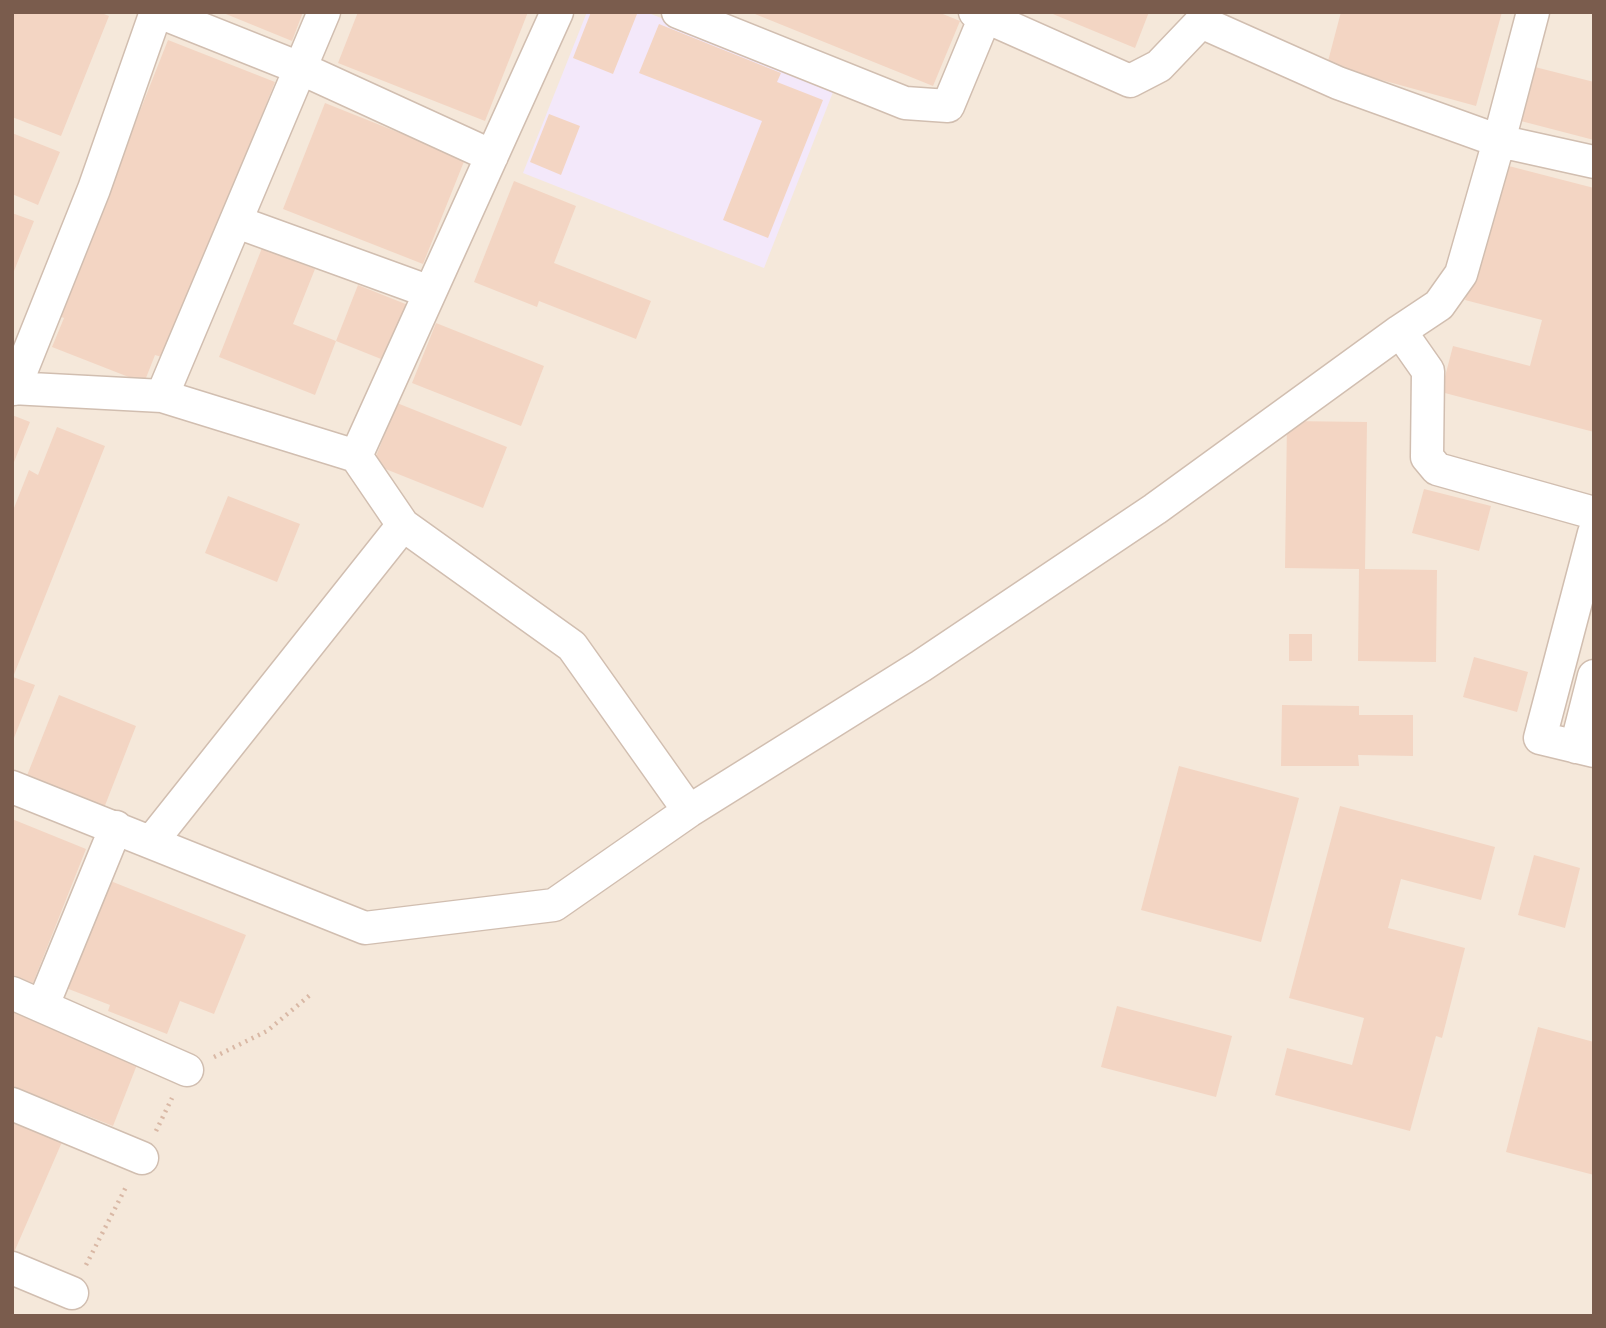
<!DOCTYPE html>
<html>
<head>
<meta charset="utf-8">
<style>
  body { margin:0 }
  #map { position:relative; width:1606px; height:1328px; overflow:hidden; background:#fdf6ec; font-family:"DM Sans",sans-serif }
  canvas { display:block }
  .frame { position:absolute; inset:0; border:14px solid #7a5c4d; pointer-events:none }
</style>
</head>
<body>
<div id="map">
<canvas width="1606" height="1328"></canvas>
<div class="frame"></div>
</div>
<script>
const ctx = document.querySelector('canvas').getContext('2d');
ctx.lineJoin = 'round';
function fillPath(path, color) {
  ctx.fillStyle = color;
  ctx.fill(path, 'evenodd');
}
function trace(path, color, width, dash) {
  ctx.strokeStyle = color;
  ctx.lineWidth = width;
  ctx.lineCap = dash ? 'butt' : 'round';
  ctx.setLineDash(dash || []);
  ctx.stroke(path);
}
const residential = new Path2D(`
  M12,12H1594V1316H12Z`);
const education = new Path2D(`
  M587,12H646L835,87L764,268L523,173Z`);
const building = new Path2D(`
  M12,12H99L109,16L61,136L12,117Z
  M221,12H303L292,41Z
  M358,12H528L485,121L338,63Z
  M591,12L637,14L613,74L573,58Z
  M750,12H938L960,21L933,86Z
  M1048,12H1149L1135,48Z
  M1341,12H1502L1476,106L1327,65Z
  M659,24L781,73L777,82L823,100L768,238L723,220L762,121L639,73Z
  M168,40L275,82L165,358L155,355L144,383L52,347L64,318L59,316Z
  M1531,66L1594,82V140L1517,120Z
  M325,103L465,159L423,264L283,209Z
  M549,114L580,126L561,175L530,162Z
  M12,133L60,152L38,205L12,194Z
  M1501,164L1594,188V432L1441,392L1453,346L1530,366L1542,320L1465,300Z
  M514,181L576,206L554,263L651,301L636,339L539,301L537,307L474,282Z
  M12,213L34,221L12,276Z
  M262,248L315,269L293,324L336,341L315,395L219,357Z
  M358,285L408,305L386,361L336,341Z
  M436,323L544,366L521,426L412,383Z
  M397,403L507,447L483,508L373,464Z
  M12,415L30,422L12,467Z
  M1287,421L1367,422L1365,569L1437,570L1436,662L1358,661L1359,569L1285,568Z
  M57,427L105,446L13,677L35,685L12,743V513L29,470L38,475Z
  M1424,489L1491,506L1479,551L1412,533Z
  M228,496L300,524L277,582L205,553Z
  M1289,634H1312V661H1289Z
  M1474,657L1528,672L1517,712L1463,697Z
  M59,695L136,726L104,808L26,778Z
  M1282,705L1359,706V715H1413V756L1358,755L1359,766H1281Z
  M1179,766L1299,798L1261,942L1141,910Z
  M1340,806L1495,847L1481,900L1401,879L1388,928L1465,948L1442,1038L1436,1036L1410,1131L1275,1095L1287,1048L1352,1065L1364,1018L1289,998Z
  M12,819L86,849L33,983L12,975Z
  M1534,855L1580,868L1565,928L1518,915Z
  M108,880L246,935L214,1014L180,1001L167,1034L108,1011L110,1005L66,988Z
  M12,1006L140,1057L113,1126L12,1086Z
  M1117,1006L1232,1036L1216,1097L1101,1067Z
  M1538,1027L1594,1042V1175L1506,1152Z
  M12,1121L62,1142L12,1257Z`);
const path = new Path2D(`
  M214,1057L267,1031L310,995
  M156,1131L172,1098
  M86,1265L127,1185`);
const minor = new Path2D(`
  M159,12L302,69L492,156
  M678,12L905,103L948,106L987,12
  M975,12L1130,81L1159,66L1201,22L1205,12
  M1201,22L1338,83L1499,141L1594,162
  M237,222L430,292
  M1400,331L1428,371L1427,457L1437,469L1594,513
  M12,388L162,396L356,456L403,525L572,646L689,811
  M14,389L94,189L156,12
  M162,396L324,12
  M356,456L557,12
  M1594,533L1540,738L1594,751
  M1576,747L1594,676
  M12,787L365,928L554,905L689,811L921,666L1155,509L1400,331L1439,305L1461,274L1499,141L1533,12
  M152,841L403,525
  M12,993L187,1070
  M43,1005L116,827
  M12,1104L142,1158
  M12,1268L72,1293`);
fillPath(residential, '#f5e8da');
fillPath(education, '#f3e8fa');
fillPath(building, '#f3d5c3');
trace(minor, '#d1beb0', 35);
trace(path, '#d9b8a5', 4.5, [2, 5]);
trace(minor, '#fff', 32);
</script>
</body>
</html>
